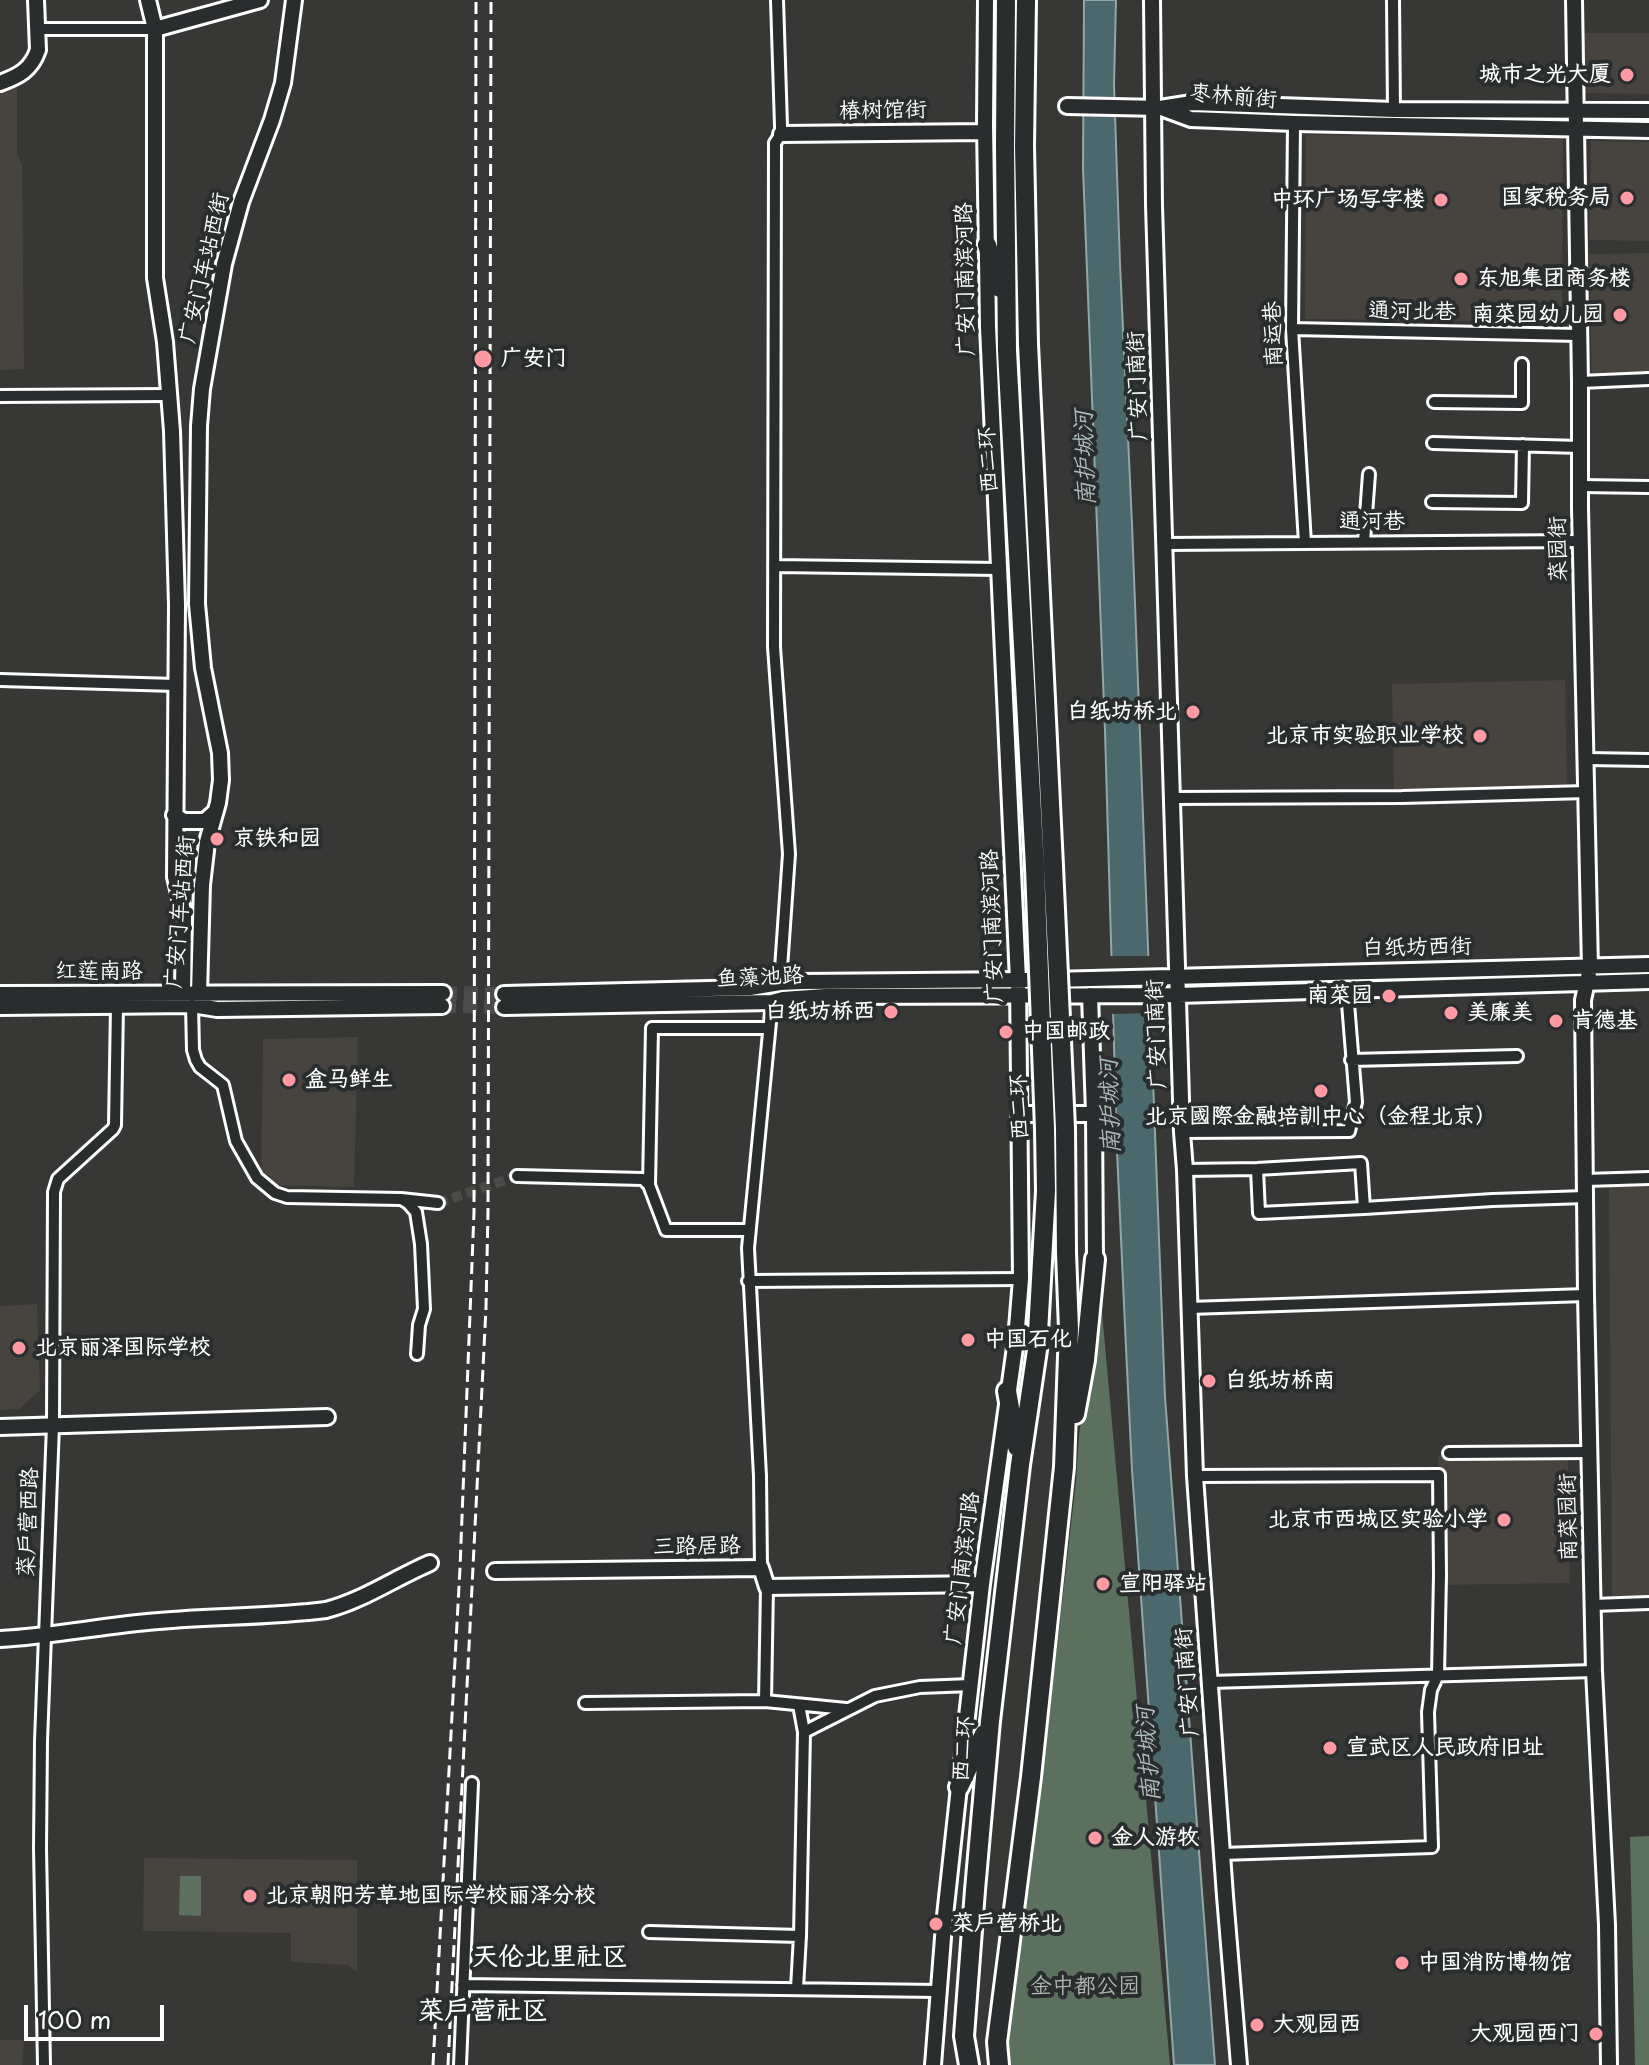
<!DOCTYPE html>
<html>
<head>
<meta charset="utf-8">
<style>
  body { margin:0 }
  #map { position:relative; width:1649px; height:2065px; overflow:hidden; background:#373735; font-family:"Playpen Sans",sans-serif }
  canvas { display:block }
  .scale { position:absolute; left:24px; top:2005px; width:140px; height:36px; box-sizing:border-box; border:4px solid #fff; border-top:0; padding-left:10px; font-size:24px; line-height:28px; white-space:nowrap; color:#fff; -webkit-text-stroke:6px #2a2d2e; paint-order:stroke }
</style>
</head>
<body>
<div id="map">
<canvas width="1649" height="2065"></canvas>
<div class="scale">100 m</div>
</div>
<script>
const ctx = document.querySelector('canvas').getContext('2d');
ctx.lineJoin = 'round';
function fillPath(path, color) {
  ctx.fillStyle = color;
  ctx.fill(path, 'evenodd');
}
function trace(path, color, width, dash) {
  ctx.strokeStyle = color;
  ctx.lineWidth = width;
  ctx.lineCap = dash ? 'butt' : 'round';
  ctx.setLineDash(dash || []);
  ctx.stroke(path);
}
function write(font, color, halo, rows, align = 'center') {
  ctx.font = font + ' "Playpen Sans","LXGW WenKai TC",sans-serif';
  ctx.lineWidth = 8;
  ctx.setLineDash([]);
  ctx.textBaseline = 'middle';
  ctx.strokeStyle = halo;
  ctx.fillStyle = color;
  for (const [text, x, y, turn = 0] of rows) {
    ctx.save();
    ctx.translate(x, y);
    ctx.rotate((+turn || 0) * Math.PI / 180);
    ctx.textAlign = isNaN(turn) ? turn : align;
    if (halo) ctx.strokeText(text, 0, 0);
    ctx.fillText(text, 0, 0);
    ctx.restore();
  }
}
const built = new Path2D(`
  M1583,33H1649V94L1583,93Z
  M17,86V154L22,164L24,369L0,370V93Z
  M1306,135L1563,137L1562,322L1305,319Z
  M1591,141L1649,142V241L1589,240Z
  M1649,253V377L1592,378L1589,254Z
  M1565,680L1567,787L1394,791L1392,684Z
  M358,1037L354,1187L270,1185L261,1171L263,1039Z
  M1649,1186V1596L1612,1597L1609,1187Z
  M37,1304L40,1390L19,1409L0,1410V1306Z
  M1568,1454L1570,1583L1440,1585L1438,1456Z
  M144,1858L357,1860V1972L348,1965L291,1962V1933L143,1931Z
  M0,2040H24L22,2065H0Z`);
const green = new Path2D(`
  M1099,1279L1170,2065H999L997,2042L1042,1779L1076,1481L1079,1436Z
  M1649,1836V2065H1635L1630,1837Z
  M180,1876H201V1916L179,1915Z`);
const water = new Path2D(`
  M1084,0H1116L1114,84L1120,264L1132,524L1165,1397L1215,2065H1174L1132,1470L1126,1348L1117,1151L1105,731L1083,168Z`);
const pier = new Path2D(`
  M1108,956H1152L1154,1013L1110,1014Z`);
const streetTunnel = new Path2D(`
  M438,1203L517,1176`);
const secondaryTunnel = new Path2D(`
  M443,993L504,994
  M442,1006L504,1007`);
const street = new Path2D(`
  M777,0L781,126V134L775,143L774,647L789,854L780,983
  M1393,0L1394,110
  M36,29H155
  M1294,123L1292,329L1305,543
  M1292,329L1579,335
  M1580,382L1649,379
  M0,396L168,395
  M1434,402L1522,403V364
  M1433,443L1581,447
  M1580,486L1649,487
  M1432,502L1522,503L1523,445
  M1364,542L1369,474
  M1164,544L1581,541
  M774,566L1000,569
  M0,680L176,685
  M1586,759L1649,760
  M1172,798L1402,797L1587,792
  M192,1005L193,1050L196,1060L200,1067L223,1085L236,1141L257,1178L275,1193L287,1197L401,1199L438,1203
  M1351,1060L1517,1056
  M1182,1132L1349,1131L1356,1102L1347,991
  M1257,1169L1259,1213L1364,1208
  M1185,1170L1257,1169L1361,1163L1364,1208L1493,1200L1586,1197
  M517,1176L643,1179L649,1185L666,1230H748
  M1586,1180L1649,1178
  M649,1185L652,1028H769
  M403,1200L408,1203L416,1212L421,1244L424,1309L419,1325L417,1354
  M748,1281L1021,1279
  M1189,1308L1586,1295
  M1449,1453L1590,1452
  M1195,1476L1439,1475L1440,1575L1438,1675L1431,1690L1428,1712L1432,1847L1222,1854
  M761,1568L760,1476L748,1248L772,1002
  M1593,1605L1649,1603
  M1210,1682L1594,1671
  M765,1701L767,1587
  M585,1703L765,1701L846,1709
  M799,1705L804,1732
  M649,1932L800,1936
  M463,1985L939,1991
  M797,1988L800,1936L804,1732L875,1696L920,1687L971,1685
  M44,2065L40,1848L41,1741L53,1425L54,1192L58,1179L113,1129L115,1125L117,1006
  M460,2065L472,1783`);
const secondary = new Path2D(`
  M148,0L155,29V278L165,342L172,431L177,605L175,877L184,915L183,993L192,1005
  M1152,0L1154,205L1182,1132L1185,1170L1195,1476L1225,1896L1239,2065
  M1574,0L1580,382V508L1590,968L1583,1000L1586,1295L1594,1671L1607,1925L1609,2065
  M155,29L260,0
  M0,83C19,76 31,70 38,50L36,0
  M1067,106L1160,108L1192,103L1394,110L1649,111
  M1164,109L1191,119L1294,123L1649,130
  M781,134L985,132
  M174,815L184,821H205L215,812
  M1051,980L1649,965
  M0,994L443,993
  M504,994L750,988L780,983L802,982L1027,980
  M1090,995L1094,1114L1095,1259
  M192,1005L199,994L202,885L207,842L218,803L221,780L220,753L203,668L197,604L199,426L202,389L224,264L241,202L272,120L283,83L294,0
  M0,1007L192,1005L217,1009L442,1006
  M504,1007L772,1002L783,999L825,996L1178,995L1649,981
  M1019,1114H1094
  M0,1427L327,1417
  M495,1571L761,1568L767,1587L982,1584
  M0,1639C54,1636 106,1625 159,1621C215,1616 271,1617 326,1610C362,1601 395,1578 430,1563
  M933,2065L944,1925L959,1787L982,1584L1016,1340L1021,1279L1018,980L988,327L985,124L986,0`);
const highway = new Path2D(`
  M1006,0L1005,146L1007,351L1035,867
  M1026,0L1024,146L1028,344L1053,866
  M987,245L1000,288
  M1007,1391L1017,1447
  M1075,1414L1085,1360L1095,1259
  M959,1787L984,1734
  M969,2065L964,2036L975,1890L990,1721L1020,1465L1037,1350L1046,1191L1045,1129
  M999,2065L997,2042L1031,1777L1064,1467L1069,1329L1066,1253L1065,1128`);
const rail = new Path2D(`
  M433,2065L460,1568L474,1212L476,0
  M448,2065L486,1308L488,1211L491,0`);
const highwayBridge = new Path2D(`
  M1053,866L1065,1128
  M1035,867L1045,1129`);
const markers = [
  [1627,75,8,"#ff9aa2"],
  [1627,198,8,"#ff9aa2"],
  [1441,200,8,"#ff9aa2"],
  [1461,279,8,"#ff9aa2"],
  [1620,315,8,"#ff9aa2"],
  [483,359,10,"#ff9aa2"],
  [1193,712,8,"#ff9aa2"],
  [1480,736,8,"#ff9aa2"],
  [217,839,8,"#ff9aa2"],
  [1389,996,8,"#ff9aa2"],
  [891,1012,8,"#ff9aa2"],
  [1451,1013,8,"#ff9aa2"],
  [1556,1021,8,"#ff9aa2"],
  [1006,1032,8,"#ff9aa2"],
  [289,1080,8,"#ff9aa2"],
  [1321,1091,8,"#ff9aa2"],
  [968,1340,8,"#ff9aa2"],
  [19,1348,8,"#ff9aa2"],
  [1209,1381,8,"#ff9aa2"],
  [1504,1520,8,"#ff9aa2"],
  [1103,1584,8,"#ff9aa2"],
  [1330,1748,8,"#ff9aa2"],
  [1095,1838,8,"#ff9aa2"],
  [250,1896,8,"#ff9aa2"],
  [936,1924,8,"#ff9aa2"],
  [1402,1963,8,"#ff9aa2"],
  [1257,2025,8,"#ff9aa2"],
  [1596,2034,8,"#ff9aa2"]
];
const poiNames = [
  ["城市之光大厦",1611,75,"right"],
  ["国家税务局",1611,198,"right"],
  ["中环广场写字楼",1425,200,"right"],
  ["东旭集团商务楼",1477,279],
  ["南菜园幼儿园",1604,315,"right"],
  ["广安门",501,359],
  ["白纸坊桥北",1177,712,"right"],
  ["北京市实验职业学校",1464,736,"right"],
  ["京铁和园",233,839],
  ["南菜园",1373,996,"right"],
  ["白纸坊桥西",875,1012,"right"],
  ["美廉美",1467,1013],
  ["肯德基",1572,1021],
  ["中国邮政",1022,1032],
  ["盒马鲜生",305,1080],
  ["北京國際金融培訓中心（金程北京）",1321,1117,"center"],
  ["中国石化",984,1340],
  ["北京丽泽国际学校",35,1348],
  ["白纸坊桥南",1225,1381],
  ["北京市西城区实验小学",1488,1520,"right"],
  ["宣阳驿站",1119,1584],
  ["宣武区人民政府旧址",1346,1748],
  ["金人游牧",1111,1838],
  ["北京朝阳芳草地国际学校丽泽分校",266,1896],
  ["菜户营桥北",952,1924],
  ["中国消防博物馆",1418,1963],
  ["大观园西",1273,2025],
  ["大观园西门",1580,2034,"right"]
];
const streetNames = [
  ["枣林前街",1233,97,5],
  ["椿树馆街",883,111,-1],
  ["广安门车站西街",205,268,-77],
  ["广安门南滨河路",966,279,-91],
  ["通河北巷",1412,312,1],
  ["南运巷",1274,334,-92],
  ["广安门南街",1138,386,-92],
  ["西二环",989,460,-93],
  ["通河巷",1372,522],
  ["菜园街",1559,549,-91],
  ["广安门车站西街",181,912,-85],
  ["广安门南滨河路",993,926,-92],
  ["白纸坊西街",1417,948,-1],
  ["红莲南路",99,972],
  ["鱼藻池路",760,978,-3],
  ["广安门南街",1157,1034,-92],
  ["西二环",1020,1107,-92],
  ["南菜园街",1569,1517,-91],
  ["菜户营西路",29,1522,-88],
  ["三路居路",697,1547,-1],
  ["广安门南滨河路",963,1568,-83],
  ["广安门南街",1188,1682,-94],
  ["西二环",964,1749,-85]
];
const parkNames = [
  ["金中都公园",1085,1987]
];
const waterNames = [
  ["南护城河",1086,458,-92],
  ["南护城河",1111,1106,-92],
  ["南护城河",1149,1754,-94]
];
const quarterNames = [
  ["天伦北里社区",550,1958],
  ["菜户营社区",483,2012]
];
fillPath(built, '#47433e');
fillPath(green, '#5b715d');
fillPath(water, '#4b696d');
trace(water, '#93a5a7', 2);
fillPath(pier, '#373735');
trace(streetTunnel, '#4b4b49', 10, [10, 5]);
trace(secondaryTunnel, '#4b4b49', 14, [14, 7]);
trace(street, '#fff', 16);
trace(secondary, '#fff', 20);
trace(highway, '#fff', 24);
trace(street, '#2a2d2e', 10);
trace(secondary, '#2a2d2e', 14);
trace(highway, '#2a2d2e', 18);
trace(rail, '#fff', 3, [12, 6]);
trace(highwayBridge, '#fff', 24, []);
trace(highwayBridge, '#2a2d2e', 18);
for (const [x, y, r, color] of markers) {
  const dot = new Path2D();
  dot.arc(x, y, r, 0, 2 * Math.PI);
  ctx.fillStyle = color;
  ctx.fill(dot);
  trace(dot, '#2a2d2e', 3);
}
write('bold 22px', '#fff', '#2a2d2e', poiNames, 'left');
write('22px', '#fff', '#2a2d2e', streetNames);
write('22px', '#adb8ae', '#2a2d2e', parkNames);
write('italic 24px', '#aebcbd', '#2a2d2e', waterNames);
write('bold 26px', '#fff', '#2a2d2e', quarterNames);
</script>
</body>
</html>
